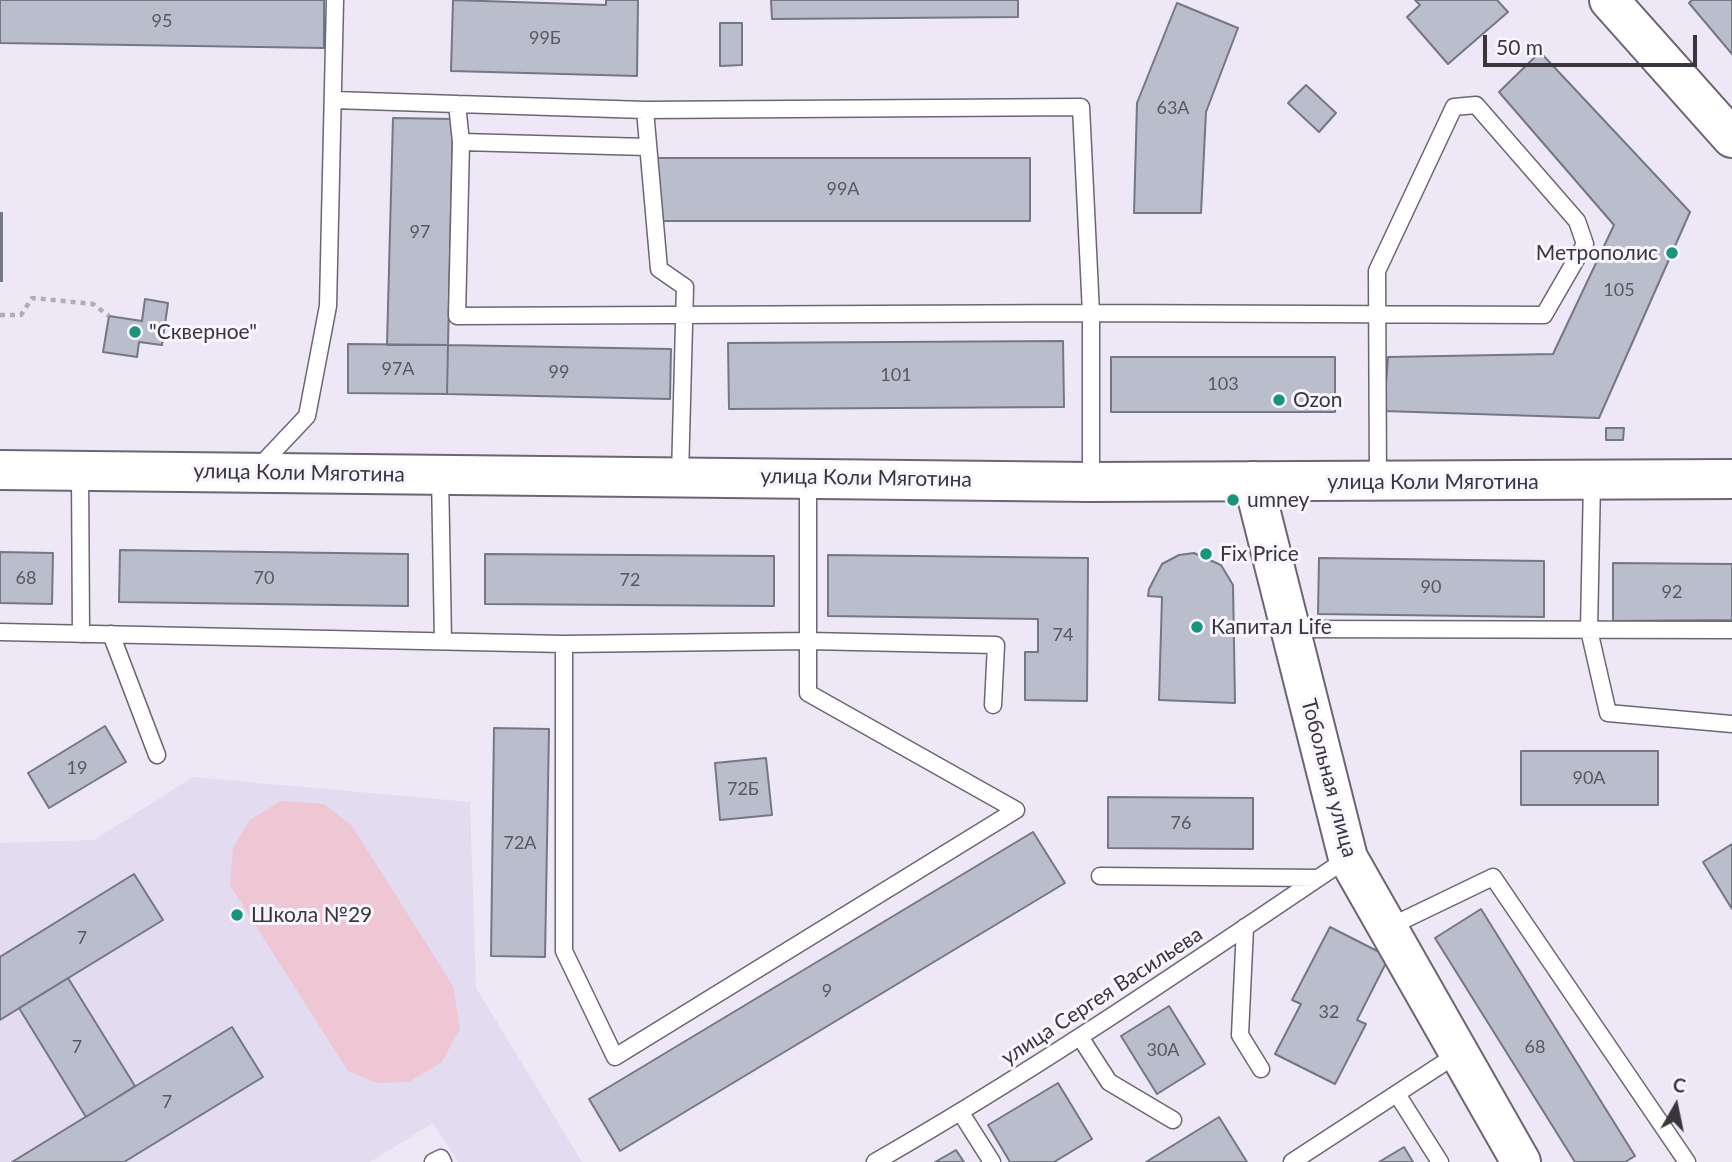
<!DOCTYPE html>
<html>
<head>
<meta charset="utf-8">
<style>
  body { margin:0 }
  #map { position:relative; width:1732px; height:1162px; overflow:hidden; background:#ede7f6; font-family:Lato,sans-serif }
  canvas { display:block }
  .north { position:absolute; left:1641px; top:1071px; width:70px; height:70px; -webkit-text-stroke:5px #f9f5ff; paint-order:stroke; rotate:9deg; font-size:19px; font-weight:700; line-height:28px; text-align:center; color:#38363c }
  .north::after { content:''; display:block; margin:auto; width:24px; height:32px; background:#38363c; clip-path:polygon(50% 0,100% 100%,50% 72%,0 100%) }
  .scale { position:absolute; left:1483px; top:35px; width:214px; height:32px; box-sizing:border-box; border:4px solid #38363c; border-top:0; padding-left:9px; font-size:21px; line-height:24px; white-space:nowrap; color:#38363c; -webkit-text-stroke:5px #f9f5ff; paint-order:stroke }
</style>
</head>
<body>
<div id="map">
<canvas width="1732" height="1162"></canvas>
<div class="north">С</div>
<div class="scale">50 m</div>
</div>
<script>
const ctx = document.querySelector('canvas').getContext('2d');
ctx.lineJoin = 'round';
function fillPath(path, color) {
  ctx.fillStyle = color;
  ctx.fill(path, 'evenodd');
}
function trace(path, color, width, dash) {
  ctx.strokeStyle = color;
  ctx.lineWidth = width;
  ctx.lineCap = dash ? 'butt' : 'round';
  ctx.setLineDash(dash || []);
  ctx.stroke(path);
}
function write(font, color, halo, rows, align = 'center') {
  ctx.font = font + ' Lato,sans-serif';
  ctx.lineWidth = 6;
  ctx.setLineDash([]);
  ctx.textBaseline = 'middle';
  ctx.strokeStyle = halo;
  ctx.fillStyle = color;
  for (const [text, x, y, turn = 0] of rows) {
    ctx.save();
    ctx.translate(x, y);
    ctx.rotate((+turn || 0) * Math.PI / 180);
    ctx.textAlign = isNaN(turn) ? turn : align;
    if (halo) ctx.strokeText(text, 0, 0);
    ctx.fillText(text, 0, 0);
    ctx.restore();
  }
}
const built = new Path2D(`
  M193,777L470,802L476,988L582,1162H458L433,1123L370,1162H0V843L94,840Z`);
const green = new Path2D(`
  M280,801L324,804L352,826L453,986L460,1028L442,1062L409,1082L376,1083L348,1071L230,885L233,848L249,821Z`);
const building = new Path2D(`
  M0,0H324V48L0,43Z
  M453,0L606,5V0H638L637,76L451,71Z
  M771,0H1018V17L772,19Z
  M1415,0H1497L1508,12L1448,64L1407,17L1420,5Z
  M1692,0H1732V54L1689,3Z
  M1177,3L1238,28L1206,112L1201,213H1134L1137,103Z
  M720,23H742V65L720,66Z
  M1540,52L1690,212L1599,418L1384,411L1388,357L1553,354L1614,225L1499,92Z
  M1306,85L1336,113L1319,132L1288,103Z
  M393,118L453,119L448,345H387Z
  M657,158H1030V221H657Z
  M0,213H2V281H0Z
  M145,299L168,303L162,345L139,342L137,357L103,352L109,316L142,321Z
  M1063,341L1064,407L729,409L728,343Z
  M348,344L448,345L447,394L348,393Z
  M448,345L671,349L670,399L447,394Z
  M1111,357H1335V412H1111Z
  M1606,428H1624L1623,440H1606Z
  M120,550L408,554V606L119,602Z
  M0,552L53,553L52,604L0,603Z
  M1194,553L1221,565L1233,585L1235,703L1159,700L1162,597L1148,596L1149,589L1162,564L1179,555Z
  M485,554L774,556V606L485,604Z
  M828,555L1088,558L1087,701L1025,700V652H1038V619L828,616Z
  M1319,558L1544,561V617L1318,614Z
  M1613,563L1732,564V620L1613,621Z
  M105,726L126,762L49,808L28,773Z
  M494,728L549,729L545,957L491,956Z
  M1521,751H1658V805H1521Z
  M766,758L772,815L720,820L715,763Z
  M1108,797L1253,798V849L1108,848Z
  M1033,832L1065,883L620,1151L589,1099Z
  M1732,844V909L1703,862Z
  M134,874L163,920L0,1020V957Z
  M1481,909L1635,1156L1625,1162H1575L1435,938Z
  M1330,927L1389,957L1357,1020L1366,1024L1335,1084L1275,1054L1301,1004L1292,1000Z
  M68,978L135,1086L86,1117L19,1008Z
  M1169,1006L1205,1064L1157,1094L1121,1036Z
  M232,1027L263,1077L124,1162H12Z
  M1058,1083L1092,1139L1054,1162H1010L988,1125Z
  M1219,1117L1247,1162H1146Z
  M1404,1147L1413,1162H1379Z
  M956,1150L964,1162H935Z`);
const path = new Path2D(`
  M0,315H21L32,298L93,304L109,316`);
const lane = new Path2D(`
  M334,100L457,104L461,142L457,316L1091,313L1544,315L1585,244L1577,221L1476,105L1454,107L1377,271L1378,483
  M457,104L645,110
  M461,142L648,147
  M257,469L307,416L328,306L335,0
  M80,471L81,634
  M440,474L443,641
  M680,476L685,287L659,269L645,110L1081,107L1091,313V481
  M808,477V693L1016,810L615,1057L564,951V644L808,641L996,645L993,705
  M1592,481L1589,630L1608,713L1732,724
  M1289,629L1732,630
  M0,632L564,644
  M111,634L157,755
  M1100,876L1318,878
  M1245,927L1240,1035L1261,1069
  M1387,928L1493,877L1687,1162
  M1080,1037L1109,1082L1173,1120
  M1397,1094L1440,1162
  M961,1113L992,1162
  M433,1162L441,1158L443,1162
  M875,1162C1038,1069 1192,963 1348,858
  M1292,1162L1459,1053`);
const secondary = new Path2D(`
  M1609,0L1732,138
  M1253,481L1348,858L1521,1162`);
const primary = new Path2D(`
  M0,470L1091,482L1732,479`);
const markers = [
  [1672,253,7,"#1a947a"],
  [135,332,7,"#1a947a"],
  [1279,400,7,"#1a947a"],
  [1233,500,7,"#1a947a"],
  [1206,554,7,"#1a947a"],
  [1197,627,7,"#1a947a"],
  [237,915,7,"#1a947a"]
];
const numberNames = [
  ["95",162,21],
  ["99Б",545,38],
  ["63А",1173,108],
  ["99А",843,189],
  ["97",420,232],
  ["105",1619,290],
  ["97А",398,369],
  ["99",559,372],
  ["101",896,375],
  ["103",1223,384],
  ["68",26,578],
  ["70",264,578],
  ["72",630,580],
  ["90",1431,587],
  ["92",1672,592],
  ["74",1063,635],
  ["19",77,768],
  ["90А",1589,778],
  ["72Б",743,789],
  ["76",1181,823],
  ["72А",520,843],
  ["7",82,938],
  ["9",827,991],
  ["32",1329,1012],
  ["7",77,1047],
  ["68",1535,1047],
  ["30А",1163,1050],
  ["7",167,1102]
];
const poiNames = [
  ["Метрополис",1658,253,"right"],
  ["\"Скверное\"",149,332],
  ["Ozon",1293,400],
  ["umney",1247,500],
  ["Fix Price",1220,554],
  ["Капитал Life",1211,627],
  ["Школа №29",251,915]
];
const streetNames = [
  ["улица Коли Мяготина",299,473,1],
  ["улица Коли Мяготина",866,478,1],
  ["улица Коли Мяготина",1433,482],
  ["Тобольная улица",1329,778,75],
  ["улица Сергея Васильева",1102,996,-33]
];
fillPath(built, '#e3dbf0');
fillPath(green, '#eec6d4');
fillPath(building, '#babdcc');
trace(building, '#747784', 2);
trace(lane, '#6b6673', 19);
trace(secondary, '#6b6673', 42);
trace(primary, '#6b6673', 42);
trace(path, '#b0acb8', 4.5, [5, 5]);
trace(lane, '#fff', 16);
trace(secondary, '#fff', 38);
trace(primary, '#fff', 38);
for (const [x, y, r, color] of markers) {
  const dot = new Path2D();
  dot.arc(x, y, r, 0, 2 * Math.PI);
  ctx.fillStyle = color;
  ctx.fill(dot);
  trace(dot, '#f9f5ff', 2.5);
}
write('18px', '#585860', null, numberNames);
write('21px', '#38363c', '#f9f5ff', poiNames, 'left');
write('21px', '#38363c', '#f9f5ff', streetNames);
</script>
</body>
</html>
